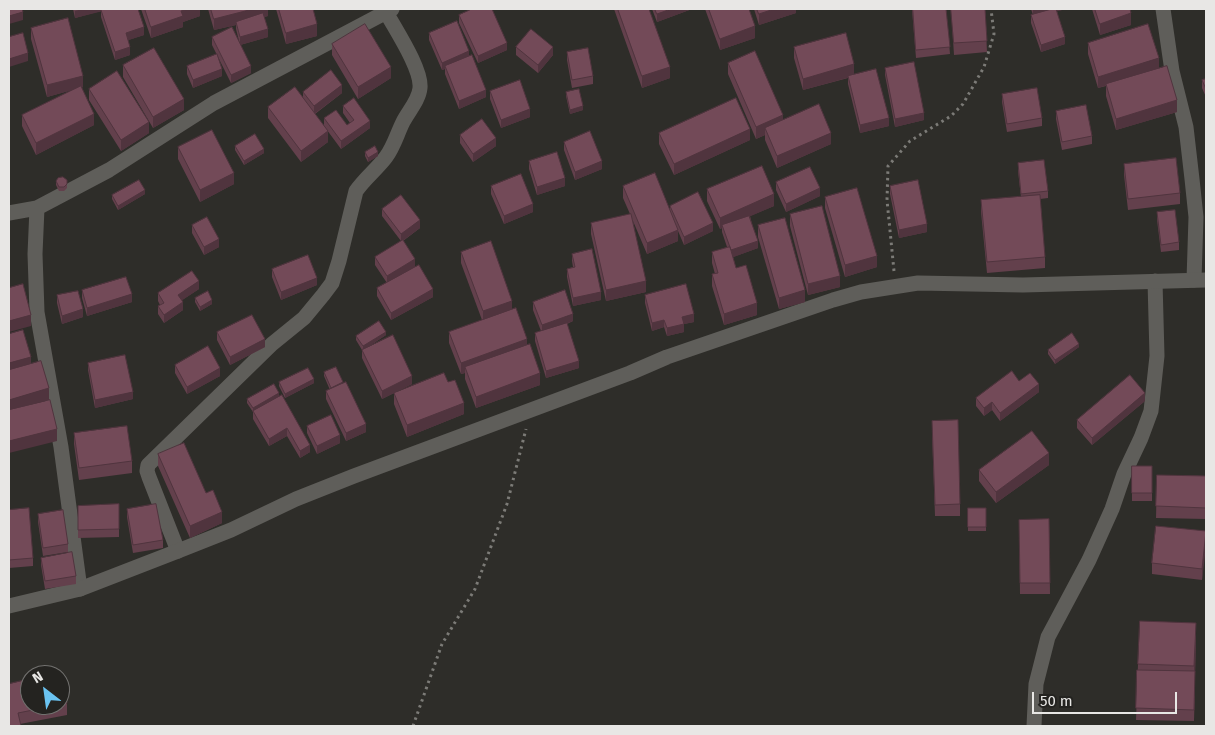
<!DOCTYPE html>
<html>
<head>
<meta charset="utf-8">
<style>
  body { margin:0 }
  #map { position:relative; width:1215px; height:735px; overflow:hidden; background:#2e2d29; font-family:"Fira Sans",sans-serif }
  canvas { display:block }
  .frame { position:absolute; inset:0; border:10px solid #e8e7e5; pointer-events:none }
  .north { position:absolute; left:20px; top:665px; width:50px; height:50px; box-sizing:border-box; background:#242320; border:1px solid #72716f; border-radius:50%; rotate:330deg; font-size:14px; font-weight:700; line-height:20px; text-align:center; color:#e8e7e5 }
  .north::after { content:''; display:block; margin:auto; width:18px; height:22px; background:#6ac3f1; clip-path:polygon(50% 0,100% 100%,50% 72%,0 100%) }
  .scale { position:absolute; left:1032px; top:692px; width:145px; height:22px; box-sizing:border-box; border:2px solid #e8e7e5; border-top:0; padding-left:6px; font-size:15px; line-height:18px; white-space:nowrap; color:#e8e7e5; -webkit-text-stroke:4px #242320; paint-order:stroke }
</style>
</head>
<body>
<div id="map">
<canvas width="1215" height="735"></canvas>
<div class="frame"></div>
<div class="north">N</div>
<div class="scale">50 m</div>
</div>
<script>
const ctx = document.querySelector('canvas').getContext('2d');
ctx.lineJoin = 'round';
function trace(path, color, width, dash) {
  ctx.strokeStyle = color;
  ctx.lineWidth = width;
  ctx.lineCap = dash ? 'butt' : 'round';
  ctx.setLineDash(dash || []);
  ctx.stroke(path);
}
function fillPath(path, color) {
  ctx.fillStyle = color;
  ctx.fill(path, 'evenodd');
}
const path = new Path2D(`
  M894,271L887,200L888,166L910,141L951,116L963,104L984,67L994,34L991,9
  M413,726L442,644L475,589L507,504L526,429`);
const minor = new Path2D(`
  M1163,9L1172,71L1186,127L1192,179L1196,217L1194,280
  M37,208L35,254L37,312L61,447L80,589
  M9,213L37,208L109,170L214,103L392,9
  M178,551L149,477L147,471L148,465L272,344L304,318L323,295L332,283L339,261L356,191C365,178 377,169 386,157C394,146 397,134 403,122C408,112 419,100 420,88C422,69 395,29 386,12
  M1034,726L1036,684L1048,637L1089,560L1112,509L1124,474L1141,438L1151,411L1157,356L1155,281`);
const tertiary = new Path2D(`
  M9,606L80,589L178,551L231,530L296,499L354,476L630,373L667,357L833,300L861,292L918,283L1023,285L1206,280`);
const wall = new Path2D(`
  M73,9H103L144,35L128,40L130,55L115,60L101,17V11L75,18Z
  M141,9H200V16L183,22V27L151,38Z
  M208,9H268V16L264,17L268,37L240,45L251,73L231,83L212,45V37L240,45L236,29V25L214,30Z
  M276,9H313L317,36L286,44Z
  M614,9H649L670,78L642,88Z
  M652,9H692L657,22Z
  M705,9H749L755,38L720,50Z
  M754,9H796V13L759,25Z
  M912,9H946L950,54L916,58Z
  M951,9H985L987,52L954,55Z
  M1031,9H1067L1057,11L1065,44L1041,52L1031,23V15H1033Z
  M1092,9H1130L1131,25L1100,35Z
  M459,15L507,50L478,63L459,23Z
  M31,28L83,87L81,88L94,125L36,155L22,126V115L72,90L47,97L31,39Z
  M429,33L469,56L486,97L459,109L445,74V69L442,70L429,40Z
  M1088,43L1159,68L1177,112L1116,130L1106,96V86L1098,88L1088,54Z
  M332,44L391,78L358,99L332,55Z
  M516,47L553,55L538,73L516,55Z
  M794,47L854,74L889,126L860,133L848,84V78L803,90L794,58Z
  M567,52L593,76V84L572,88L567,60Z
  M728,63L783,120L831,144L777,168L765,140V135L756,139L728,74Z
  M123,65L184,110L153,128L123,77Z
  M187,66L222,76L193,88L187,74Z
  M885,68L924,120L895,127L885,75Z
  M1206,79V97L1202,88V80Z
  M89,89L149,133L121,151L89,100Z
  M490,91L530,117L501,128L490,99Z
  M303,92L342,93L315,114L328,142L301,162L268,118V107L303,98Z
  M566,92L583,110L570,114L566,96Z
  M1002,94L1042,118V126L1007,132L1002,102Z
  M343,106L370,128L341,149L324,126V118L347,125L350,123L343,113Z
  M1056,111L1092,136V144L1062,150L1056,119Z
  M659,133L750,140L674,175L659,144Z
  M460,135L496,146L473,162L460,143Z
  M564,142L602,169L575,180L564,150Z
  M235,146L264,153L244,165L235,150Z
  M178,147L234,184L200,202L178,159Z
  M365,152L378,156L368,162L365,156Z
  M529,161L565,186L537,195L529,169Z
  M1018,163L1048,191V198L1040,199L1045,257V268L987,273L981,212V200L1021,197L1018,171Z
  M1124,164L1180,193V204L1128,210L1124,175Z
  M67,180V188L64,191H59L56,185V181Z
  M776,182L820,196L786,212L776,190Z
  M491,186L533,212L504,224L491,194Z
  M623,186L670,209V206L713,231L684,245L678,231V241L647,254L633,221L646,292L606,301L591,234V223L630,214L623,198Z
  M890,186L927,232L899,238L890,194Z
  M707,189L774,206L750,216L758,248L733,257L736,268L757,315L724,325L712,286V274H715L712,263V252L727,247L722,232V228L720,229L707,201Z
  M145,194L118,210L112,199V195Z
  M825,197L877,267L845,277L825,208Z
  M382,209L420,228L403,241L415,267L433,297L391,320L377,296V288L387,283L375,265V257L401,241L382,216Z
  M1157,212L1179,242V250L1161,252L1157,220Z
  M790,214L840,287L808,295L790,226Z
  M192,225L219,247L204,255L192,233Z
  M758,225L805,302L779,309L758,237Z
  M461,252L512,309L527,344L540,385L476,408L465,379V373L461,374L449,343V332L482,320L461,263Z
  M572,254L601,300L573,306L567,277V269L573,267L572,261Z
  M272,269L317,285L281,300L272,277Z
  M199,289L182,300L183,310L164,323L158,314V306L160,305L158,301V293Z
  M82,290L132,302L87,316L82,298Z
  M57,295L83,317L62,324L57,303Z
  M645,295L694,322L684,324V332L667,336L664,327L652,331L645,303Z
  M195,298L212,304L200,311L195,302Z
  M533,302L573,321L567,324L579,368L546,378L535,341V333L541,331L533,310Z
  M217,332L265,347L230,365L217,340Z
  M386,335L365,349L412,384L382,399L362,358V350L356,340V336Z
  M1079,347L1055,364L1048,354V350Z
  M88,363L133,399L95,408L88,370Z
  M175,365L220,376L187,394L175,373Z
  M324,372L343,384L366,432L346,441L326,399V391L330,390L324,376Z
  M1019,381L1039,392L1000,421L992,410L984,416L976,406V398Z
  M279,382L314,383L285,398L279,386Z
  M448,382L464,414L407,437L394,404V393Z
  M279,396L310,452L300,458L287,436L269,446L253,419V412L247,403V399Z
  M1145,401L1092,445L1077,428V420Z
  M307,426L340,443L317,454L307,433Z
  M932,432L960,504V516H935Z
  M74,433L132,461V473L79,480L74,444Z
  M158,454L206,493L222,523L190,538L158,466Z
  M1049,465L996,503L979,481V470Z
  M1132,466H1152V501H1132Z
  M1157,475L1206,476V519L1156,518Z
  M119,504V537L78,538V506Z
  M968,508H986V531H968Z
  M127,509L163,540V548L133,553L127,517Z
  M9,510L33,558V566L9,568Z
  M38,514L68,544V552L43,556L38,522Z
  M1049,519L1050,594H1020L1019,520Z
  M1206,531L1202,580L1152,574V563Z
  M41,558L76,576V584L45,589L41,565Z
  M1196,635L1194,721L1136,720L1138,664Z
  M60,675L67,703V715L20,724L9,684L30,705H60Z`);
const shadedWall = new Path2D(`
  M82,9H103V11L75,18V11Z
  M189,9H200V16L183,22V27L151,38V27L181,11Z
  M253,9H268V16L237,24L236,22V25L214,30V19Z
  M671,9H692L657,22V14Z
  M774,9H796V13L759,25V14Z
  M1033,9H1067L1033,16Z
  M23,12V20L9,24V16Z
  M1131,13V25L1100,35V24Z
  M317,24V36L286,44V33Z
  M755,26V38L720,50V39Z
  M144,27V35L126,41V33Z
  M268,29V37L240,45V37Z
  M1065,37V44L1041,52V45Z
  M507,43V50L478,63V56Z
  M130,47V55L115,60V52Z
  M553,47V55L538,73V65Z
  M469,51V58L445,66V69L442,70V63Z
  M28,53V61L9,67V59Z
  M1159,58V69L1098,88V77Z
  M854,64V76L803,90V79Z
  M251,66V73L231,83V75Z
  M391,67V78L358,99V87Z
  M670,67V78L642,88V76Z
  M222,69V76L193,88V80Z
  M83,76V87L47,97V85Z
  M342,85V93L314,114V106Z
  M486,90V97L459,109V101Z
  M184,99V110L153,128V117Z
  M1177,100V112L1116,130V119Z
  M583,106V110L570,114V110Z
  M530,109V117L501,128V120Z
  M924,113V120L895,127V119Z
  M94,114V125L36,155V143Z
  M783,115V127L765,128V135L756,139V127Z
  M889,118V126L860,133V125Z
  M370,121V128L341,149V141Z
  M149,122V133L121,151V140Z
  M750,129V140L674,175V164Z
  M328,131V142L301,162V151Z
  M831,133V144L777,168V156Z
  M496,138V146L473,162V154Z
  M264,149V153L244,165V161Z
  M378,152V156L368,162V158Z
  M602,161V169L575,180V172Z
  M234,173V184L200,202V190Z
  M565,178V186L537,195V187Z
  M820,188V196L786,212V204Z
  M145,190V194L118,210V206Z
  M774,194V206L723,228L722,225V228L720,229V218Z
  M533,204V212L504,224V216Z
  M420,220V228L401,242V234Z
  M713,223V231L684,245V237Z
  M927,224V232L899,238V230Z
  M678,230V241L647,254V243Z
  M219,239V247L204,255V247Z
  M758,241V248L731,258V250Z
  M877,256V267L845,277V265Z
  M415,259V267L387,284V276Z
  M840,276V287L808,295V284Z
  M317,278V285L281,300V292Z
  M199,281V289L178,303V295Z
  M646,281V292L606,301V290Z
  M433,289V297L391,320V313Z
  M805,290V302L779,309V298Z
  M601,292V300L573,306V298Z
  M132,294V302L87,316V308Z
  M212,300V304L200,311V307Z
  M512,301V312L483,323V311Z
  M183,302V310L164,323V315Z
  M757,303V315L724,325V314Z
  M83,309V317L62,324V316Z
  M573,314V321L542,333V325Z
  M694,314V322L684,324V332L667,336V328L682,317Z
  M31,315V326L9,332V321Z
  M664,320V327L652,331V323Z
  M386,332V335L363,350V346Z
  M265,339V347L230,365V357Z
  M527,339V350L465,367V373L461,374V363Z
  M1079,344V347L1055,364V360Z
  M31,357V365L9,371V363Z
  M579,361V368L546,378V371Z
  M220,368V376L187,394V387Z
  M540,373V385L476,408V397Z
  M412,376V384L382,399V391Z
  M314,379V383L285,398V394Z
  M1039,384V392L1000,421V413Z
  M49,388V400L9,411V400Z
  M133,392V399L95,408V400Z
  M279,393V397L253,412V408Z
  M1145,393V401L1092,445V438Z
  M992,402V410L984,416V408Z
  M464,403V414L407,437V425Z
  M366,424V432L346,441V433Z
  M287,428V436L269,446V439Z
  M57,429V441L9,453V441Z
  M340,435V443L317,454V446Z
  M310,445V452L300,458V451Z
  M1049,453V465L996,503V492Z
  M222,512V523L190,538V526Z
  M1206,537V548L1202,580V569Z
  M1196,623L1195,674L1194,721V666Z`);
const building = new Path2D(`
  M9,9H22L23,12L9,16Z
  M104,9H138L144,27L126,33L130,47L115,52L101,10Z
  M145,9H189L181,11L183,16L151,27Z
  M211,9H253L214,19Z
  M279,9H313L317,24L286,33Z
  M472,9H492L507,43L478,56L459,15Z
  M618,9H649L670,67L642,76Z
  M655,9H671L657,14Z
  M709,9H749L755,26L720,39Z
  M757,9H774L759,14Z
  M913,9H946L950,47L916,50Z
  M951,9H985L987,41L954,43Z
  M1052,9H1056L1065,37L1041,45L1031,15Z
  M1095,9H1130L1131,13L1100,24Z
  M263,13L268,29L240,37L236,22Z
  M68,18L83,76L47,85L31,28Z
  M457,21L469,51L442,63L429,33Z
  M365,24L391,67L358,87L332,44Z
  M1148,24L1159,58L1098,77L1088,43Z
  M232,27L251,66L231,75L212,37Z
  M531,29L553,47L538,65L516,47Z
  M23,33L28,53L9,59V37Z
  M846,33L854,64L803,79L794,47Z
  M154,48L184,99L153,117L123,65Z
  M588,48L593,76L572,80L567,52Z
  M755,51L783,115L756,127L728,63Z
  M217,54L222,69L193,80L187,66Z
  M472,55L486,90L459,101L445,66Z
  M914,62L924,113L895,119L885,68Z
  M1167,66L1177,100L1116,119L1106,84Z
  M876,69L889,118L860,125L848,76Z
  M331,70L342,85L314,106L303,92Z
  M117,71L149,122L121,140L89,89Z
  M1206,79V89L1202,80Z
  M520,80L530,109L501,120L490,91Z
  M81,86L94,114L36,143L22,115Z
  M295,87L328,131L301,151L268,107Z
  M1037,88L1042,118L1007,124L1002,94Z
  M579,89L583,106L570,110L566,92Z
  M354,98L370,121L341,141L324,118L336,110L347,125L354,120L343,106Z
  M736,98L750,129L674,164L659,133Z
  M819,104L831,133L777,156L765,128Z
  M1086,105L1092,136L1062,142L1056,111Z
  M482,119L496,138L473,154L460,135Z
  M212,130L234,173L200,190L178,147Z
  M590,131L602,161L575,172L564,142Z
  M255,134L264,149L244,161L235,146Z
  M375,146L378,152L368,158L365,152Z
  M557,152L565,178L537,187L529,161Z
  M1176,158L1180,193L1128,199L1124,164Z
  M1044,160L1048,191L1021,194L1018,163Z
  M762,166L774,194L720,218L707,189Z
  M810,167L820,188L786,204L776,182Z
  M655,173L678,230L647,243L623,186Z
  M521,174L533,204L504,216L491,186Z
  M63,177L67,180V184L64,187H59L56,181L58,178Z
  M139,180L145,190L118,206L112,195Z
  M918,180L927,224L899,230L890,186Z
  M857,188L877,256L845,265L825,197Z
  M698,192L713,223L684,237L670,206Z
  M401,195L420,220L401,234L382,209Z
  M1040,195L1045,257L987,262L981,200Z
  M822,206L840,276L808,284L790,214Z
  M1175,210L1179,242L1161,245L1157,212Z
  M631,214L646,281L606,290L591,223Z
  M749,216L758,241L731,250L722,225Z
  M207,217L219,239L204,247L192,225Z
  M785,218L805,290L779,298L758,225Z
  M403,240L415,259L387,276L375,257Z
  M491,241L512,301L483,311L461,252Z
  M730,247L736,268L746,265L757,303L724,314L712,274L718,273L712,252Z
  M592,249L601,292L573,298L567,269L575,267L572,254Z
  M308,255L317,278L281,292L272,269Z
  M419,265L433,289L391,313L377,288Z
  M192,271L199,281L178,295L183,302L164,315L158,306L164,303L158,293Z
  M126,277L132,294L87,308L82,290Z
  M23,284L31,315L9,321V288Z
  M686,284L694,314L682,317L684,324L667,328L664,320L652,323L645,295Z
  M565,290L573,314L542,325L533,302Z
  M78,291L83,309L62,316L57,295Z
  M208,291L212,300L200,307L195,298Z
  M516,308L527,339L461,363L449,332Z
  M252,315L265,339L230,357L217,332Z
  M379,321L386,332L363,346L356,336Z
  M567,323L579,361L546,371L535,333Z
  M23,330L31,357L9,363V334Z
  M1072,333L1079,344L1055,360L1048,350Z
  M393,335L412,376L382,391L362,350Z
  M530,344L540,373L476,397L465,367Z
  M208,346L220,368L187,387L175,365Z
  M125,355L133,392L95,400L88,363Z
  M41,361L49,388L9,400V370Z
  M336,367L343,382L331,388L324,372Z
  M308,368L314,379L285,394L279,382Z
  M1012,371L1019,381L1030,373L1039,384L1000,413L992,402L984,408L976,398Z
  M444,373L448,382L455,380L464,403L407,425L394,393Z
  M1130,375L1145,393L1092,438L1077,420Z
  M346,382L366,424L346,433L326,391Z
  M274,384L279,393L253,408L247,399Z
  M282,395L310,445L300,451L287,428L269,439L253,411Z
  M50,400L57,429L9,441V410Z
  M331,415L340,435L317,446L307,426Z
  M958,420L960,504L935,505L932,421Z
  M127,426L132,461L79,468L74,433Z
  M1032,431L1049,453L996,492L979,470Z
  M184,443L206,493L213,490L222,512L190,526L158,454Z
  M1132,466H1152V493H1132Z
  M1157,475L1206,476V508L1156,506Z
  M119,504V529L78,530V506Z
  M156,504L163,540L133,545L127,509Z
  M29,508L33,558L9,560V510Z
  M968,508H986V527H968Z
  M63,510L68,544L43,548L38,514Z
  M1049,519L1050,583H1020L1019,520Z
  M1156,526L1206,531L1202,569L1152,563Z
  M72,552L76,576L45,581L41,558Z
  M1140,621L1196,623L1194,666L1138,664Z
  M1137,670L1195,671L1194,710L1136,708Z
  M61,673L67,703L60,705V675H52Z
  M30,679V705H58L18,713L21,726H9V684Z`);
trace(path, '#7c7b77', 3, [2.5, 4]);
trace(minor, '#5f5e5a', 15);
trace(tertiary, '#5f5e5a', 15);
fillPath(wall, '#63404c');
fillPath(shadedWall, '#50343e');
fillPath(building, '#734a58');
trace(building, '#50343e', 1);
</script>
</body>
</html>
